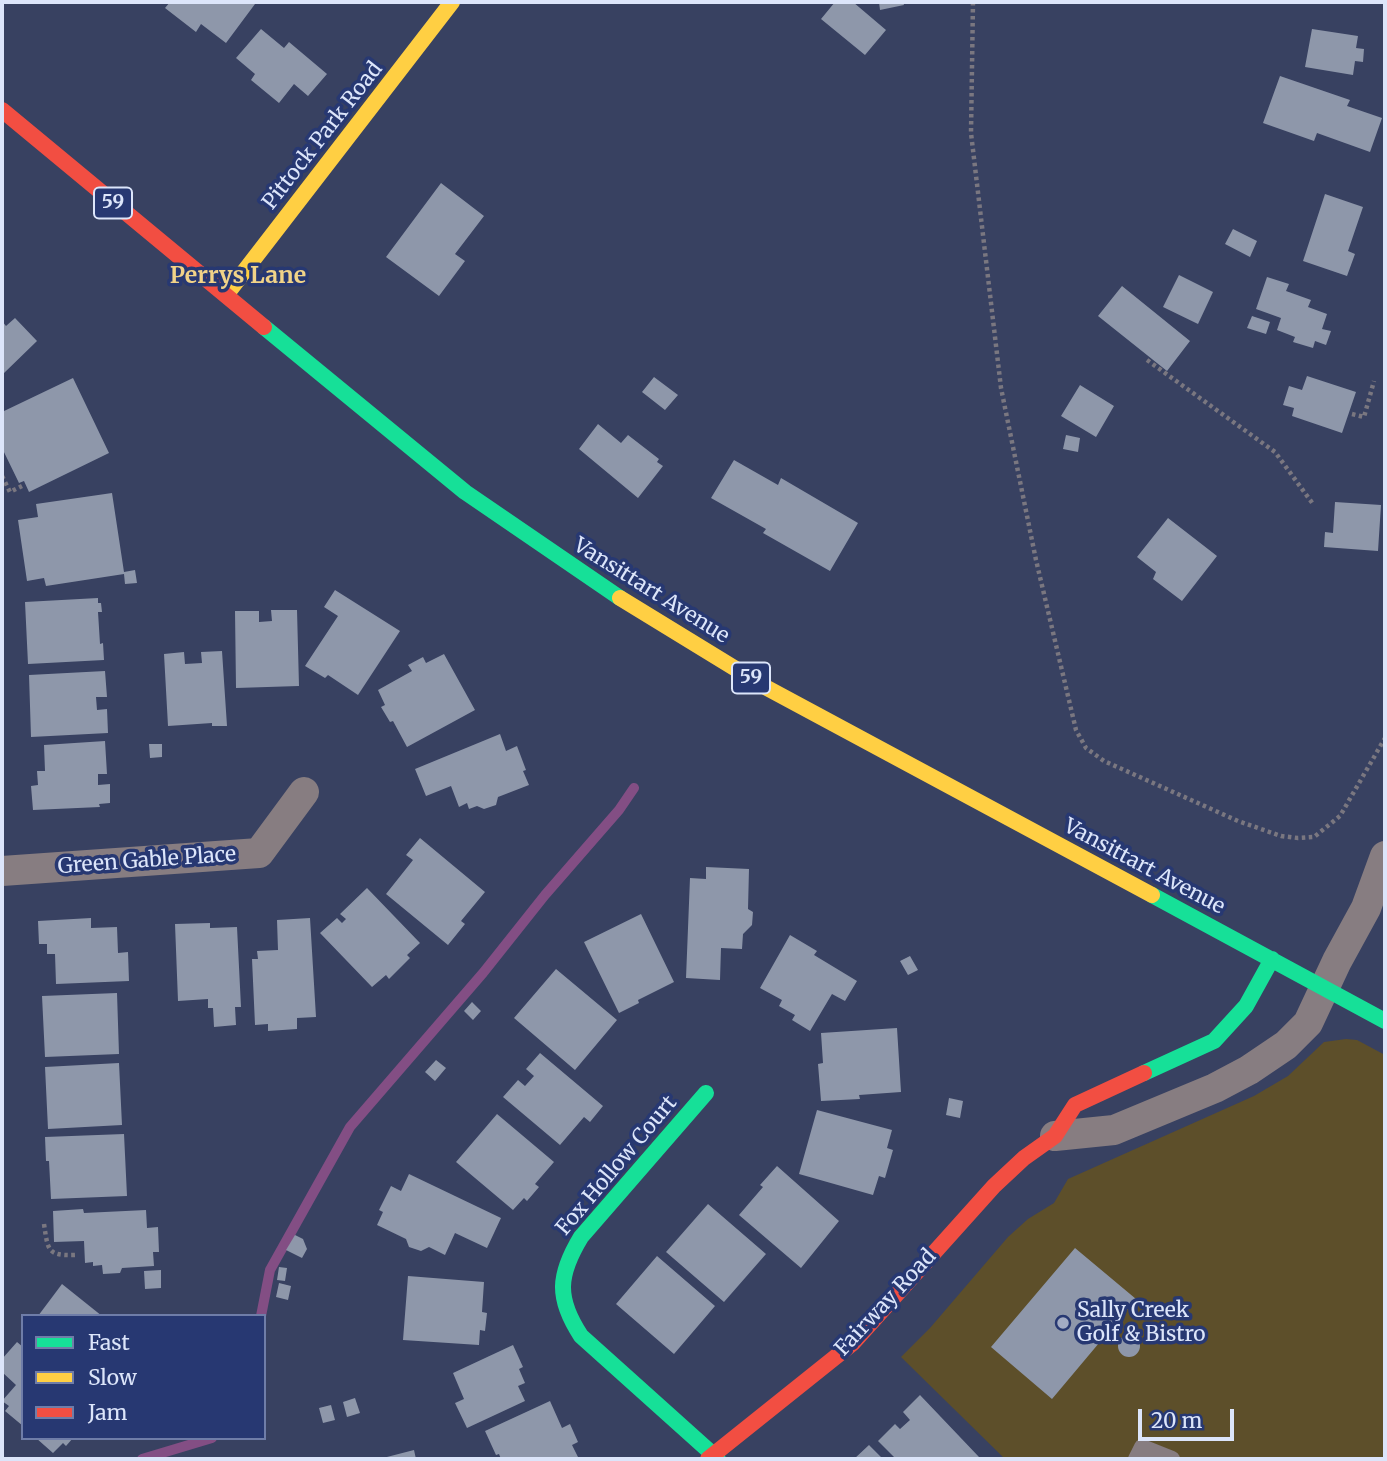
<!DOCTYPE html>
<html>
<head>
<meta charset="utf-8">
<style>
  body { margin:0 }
  #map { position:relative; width:1387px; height:1461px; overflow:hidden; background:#384161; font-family:Merriweather,serif }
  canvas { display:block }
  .frame { position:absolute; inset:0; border:4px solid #dce5fa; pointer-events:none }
  .legend { position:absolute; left:21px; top:1314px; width:245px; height:126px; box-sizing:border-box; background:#273872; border:2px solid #6f7da8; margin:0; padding:9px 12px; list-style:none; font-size:21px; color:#dce5fa }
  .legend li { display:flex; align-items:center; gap:14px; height:35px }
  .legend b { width:35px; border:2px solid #6f7da8 }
  .scale { position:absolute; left:1138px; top:1409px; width:96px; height:32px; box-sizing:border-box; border:4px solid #dce5fa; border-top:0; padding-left:9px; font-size:21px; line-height:24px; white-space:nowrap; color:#dce5fa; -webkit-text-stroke:5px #273872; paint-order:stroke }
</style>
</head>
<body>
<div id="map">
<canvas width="1387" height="1461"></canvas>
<div class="frame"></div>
<ul class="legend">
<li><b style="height:9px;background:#16e098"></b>Fast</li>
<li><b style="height:9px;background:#ffcf43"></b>Slow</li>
<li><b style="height:9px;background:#f24e42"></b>Jam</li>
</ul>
<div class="scale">20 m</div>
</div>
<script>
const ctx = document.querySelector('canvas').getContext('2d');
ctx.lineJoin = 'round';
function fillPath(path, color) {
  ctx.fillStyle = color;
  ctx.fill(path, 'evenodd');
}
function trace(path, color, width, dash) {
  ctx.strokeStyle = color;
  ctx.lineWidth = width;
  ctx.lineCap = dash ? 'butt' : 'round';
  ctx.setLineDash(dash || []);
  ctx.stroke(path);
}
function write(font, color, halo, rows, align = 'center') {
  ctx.font = font + ' Merriweather,serif';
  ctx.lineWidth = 7;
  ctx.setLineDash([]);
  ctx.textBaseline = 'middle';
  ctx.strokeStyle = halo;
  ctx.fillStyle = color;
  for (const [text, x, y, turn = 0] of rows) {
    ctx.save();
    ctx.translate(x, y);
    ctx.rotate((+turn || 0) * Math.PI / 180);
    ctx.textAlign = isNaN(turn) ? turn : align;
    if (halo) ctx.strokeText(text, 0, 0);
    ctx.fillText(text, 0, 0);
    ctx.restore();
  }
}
const green = new Path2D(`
  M1346,1039L1357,1040L1385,1055V1459H1005L901,1357L930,1328L1008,1237L1028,1219L1054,1203L1068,1179L1254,1096L1288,1076L1324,1042Z`);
const stream = new Path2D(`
  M261,1316L270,1270L350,1127L483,973L545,895L619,810L634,788
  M142,1459L212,1438`);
const building = new Path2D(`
  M170,2H252L255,4L226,43L201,24L196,32L165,8Z
  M835,2H853L886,30L865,55L821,19Z
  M879,2H903L904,5L880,10Z
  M261,29L284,48L289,42L327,74L308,96L294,84L279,103L251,80L255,74L236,58Z
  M1312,29L1358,36L1356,48L1364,49L1363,62L1355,61L1353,75L1305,67Z
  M1280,76L1350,100L1347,106L1382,118L1370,152L1317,133L1314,141L1263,123Z
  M441,183L484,216L455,254L465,261L439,296L386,257Z
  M1325,194L1363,207L1348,251L1355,254L1347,276L1303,261Z
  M1233,229L1257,241L1250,257L1225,244Z
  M1179,275L1213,292L1198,324L1163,307Z
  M1267,277L1289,284L1286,291L1311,300L1308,307L1327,314L1322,329L1331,331L1326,345L1315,341L1313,348L1293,342L1295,337L1277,330L1281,318L1256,309Z
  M1122,286L1190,341L1167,371L1098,316Z
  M1252,316L1270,322L1266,334L1247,328Z
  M15,318L37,341L2,375V321L6,326Z
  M1307,376L1356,392L1342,433L1292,416L1294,408L1283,405L1289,386L1302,390Z
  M654,377L678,395L665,410L642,392Z
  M73,378L109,453L29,492L24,481L19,483L2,448V412Z
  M1080,385L1114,406L1096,437L1061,416Z
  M598,424L621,443L628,435L659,459L657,462L663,466L638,498L579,449Z
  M1066,435L1080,438L1078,452L1063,449Z
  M734,460L778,485L781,478L858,523L830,571L763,533L766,529L711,498Z
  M112,493L124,572L135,570L137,583L125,584L124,574L46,586L44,578L27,581L18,520L38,517L36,504Z
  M1335,502L1381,505L1378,551L1324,547L1325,532L1333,533Z
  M1168,518L1217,556L1182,601L1153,579L1156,572L1137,557Z
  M335,590L400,631L358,695L328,675L325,678L305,666L338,616L324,607Z
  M98,598V603H101L102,612H98L100,644L103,643L104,660L28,664L25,602Z
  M271,610H297L299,686L236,688L235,611H259V622L272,621Z
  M222,651L227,726H212V723L168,726L164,654L184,652L185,664L202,663L201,652Z
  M444,654L475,710L407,747L393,721L390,722L381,707L385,705L378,690L412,671L408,665L423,657L426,663Z
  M105,671L107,697H96L97,710L107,709L108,733L31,737L29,675Z
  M500,734L506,751L517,746L526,770L523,771L529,785L498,797L496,805L484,809L477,806L469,809L467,803L459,807L451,786L426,796L415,769Z
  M105,741L107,774H98V785L110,784V803L99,804L100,807L33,810L31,786L38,785L37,771H45L44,745Z
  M149,744H162V757L150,758Z
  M420,838L485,892L461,921L465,924L448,945L386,894L413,860L406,855Z
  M706,867L749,869L748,909L753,912L752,925L743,934L742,949L721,948L720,980L686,978L690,878L706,879Z
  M367,888L420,943L407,955L410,958L389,979L386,975L372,987L320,933L337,918L342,923L346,919L340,914Z
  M641,914L674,982L638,1000L639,1003L619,1013L584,942Z
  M91,918V928L117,927L118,953L128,952L129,981L56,984L55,954H47V944H39L38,921Z
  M310,918L316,1017L297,1018V1029L268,1031V1024L255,1025L252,959H258L257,951L278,950L277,920Z
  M210,923V928L237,927L241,1007H235L236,1025L214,1027L213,1008H208V999L178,1001L175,924Z
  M790,935L817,951L814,955L857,981L845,1001L832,994L810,1031L792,1020L795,1015L779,1006L782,1000L760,988Z
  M910,956L918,970L908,975L900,961Z
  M556,969L617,1020L575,1070L514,1018Z
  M117,993L119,1054L45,1057L42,996Z
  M472,1002L481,1011L473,1020L464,1011Z
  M897,1028L901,1092L859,1095L860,1099L821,1101L818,1064L823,1063L821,1033Z
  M540,1053L603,1106L590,1122L584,1117L560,1145L503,1097L518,1080L525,1086L534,1076L526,1069Z
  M436,1060L446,1068L435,1081L425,1072Z
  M119,1063L122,1125L48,1129L45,1067Z
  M949,1098L963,1101L960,1118L946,1115Z
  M817,1110L892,1130L887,1148L893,1150L885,1178L879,1176L873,1195L799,1174Z
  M497,1114L554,1162L535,1184L539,1187L527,1201L524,1198L513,1210L456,1162Z
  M124,1134L127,1196L51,1199L49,1161H46L45,1137Z
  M777,1166L839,1221L801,1268L739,1215L763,1187L760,1185Z
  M409,1174L501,1218L487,1248L455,1233L445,1255L429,1247L421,1251L409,1247L406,1239L377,1225L383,1212L379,1210L391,1186L401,1191Z
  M708,1204L766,1254L724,1302L666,1252Z
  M83,1209L84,1213L146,1210L147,1228L158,1227L159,1252H153L154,1266L122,1268L120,1273L103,1274L102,1265L93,1266V1262L85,1263L84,1241L54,1242L53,1211Z
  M295,1235L303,1239L307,1249L302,1258L286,1250Z
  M1075,1248L1136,1299L1052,1399L991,1347Z
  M657,1256L715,1306L674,1354L616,1304Z
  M279,1267L287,1268L285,1281L277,1280Z
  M161,1270V1288L145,1289L144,1271Z
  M408,1276L484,1282L482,1312L487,1313L485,1331L480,1330L479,1345L403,1340Z
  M279,1283L291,1286L288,1300L276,1297Z
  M62,1284L102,1316H38Z
  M1118 1346a11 11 0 1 1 22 0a11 11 0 1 1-22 0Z
  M17,1342L23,1347V1426L5,1411L9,1406L2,1401L16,1385L2,1372V1359Z
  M513,1345L523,1367L519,1369L525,1383L518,1386L525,1401L467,1428L455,1403L464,1399L453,1373Z
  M920,1395L979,1457L977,1459H896L878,1441L895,1424L900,1429L910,1420L903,1412Z
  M355,1398L360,1413L347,1417L343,1402Z
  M550,1401L562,1428L570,1424L578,1442L572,1445L579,1459H501L499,1454L496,1455L485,1431Z
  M331,1405L335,1420L323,1423L319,1408Z
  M36,1438H73L66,1446L63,1443L53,1453Z
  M869,1445L883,1459H854Z
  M414,1450L416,1459H383V1458Z`);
const path = new Path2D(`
  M973,2L971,133L1001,388L1036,560L1076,730L1086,748L1104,761L1238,821L1281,836L1298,838L1314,837L1340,816L1385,738
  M1147,360L1275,452L1313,504
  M1352,414L1364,417L1374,381
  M2,476L10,492L22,486
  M44,1224C48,1250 47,1256 75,1255`);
const lane = new Path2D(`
  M1136,1459L1142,1447L1172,1459`);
const street = new Path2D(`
  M2,871L259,853L304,792
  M1055,1136L1114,1130L1215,1088L1249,1070L1286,1045L1308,1023L1337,961L1366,908L1385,856`);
const fast = new Path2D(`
  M264,327L465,492L620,598
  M1152,895L1385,1021
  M1144,1073L1214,1041L1246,1006L1272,959
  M706,1093L581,1237C558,1275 556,1298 581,1336L718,1459`);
const slow = new Path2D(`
  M226,295L452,2
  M620,598L767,688L1152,895`);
const jam = new Path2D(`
  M2,110L264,327
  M708,1459L853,1343L994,1186L1024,1158L1055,1136L1075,1105L1144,1073`);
const markers = [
  [1063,1323,7,"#a3acc4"]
];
const shields = [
  [113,203,38],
  [751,678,38]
];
const shieldNames = [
  ["59",113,203],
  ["59",751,678]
];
const streetNames = [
  ["Pittock Park Road",323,136,-52],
  ["Vansittart Avenue",651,591,32],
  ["Green Gable Place",147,861,-4],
  ["Vansittart Avenue",1144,867,28],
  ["Fox Hollow Court",617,1166,-50],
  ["Fairway Road",886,1303,-47]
];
const poiNames = [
  ["Sally Creek",1077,1311],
  ["Golf & Bistro",1077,1335]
];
const neighbourhoodNames = [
  ["Perrys Lane",238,276]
];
fillPath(green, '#5d4f2a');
trace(stream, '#834e84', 10);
fillPath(building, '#8e97aa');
trace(path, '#7a7780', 4.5, [3.5, 3.5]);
trace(lane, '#877d81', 16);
trace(street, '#877d81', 30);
trace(fast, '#16e098', 16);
trace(slow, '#ffcf43', 16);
trace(jam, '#f24e42', 16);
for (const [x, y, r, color] of markers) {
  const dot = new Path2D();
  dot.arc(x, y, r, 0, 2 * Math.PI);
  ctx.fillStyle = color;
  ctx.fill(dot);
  trace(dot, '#273872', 2.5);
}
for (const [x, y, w] of shields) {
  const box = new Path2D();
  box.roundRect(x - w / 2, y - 15.5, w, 31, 5);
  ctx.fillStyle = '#273872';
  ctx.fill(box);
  trace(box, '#dce5fa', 2);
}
write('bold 19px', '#dce5fa', null, shieldNames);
write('21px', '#dce5fa', '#273872', streetNames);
write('21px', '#dce5fa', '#273872', poiNames, 'left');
write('bold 23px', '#f1d388', '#273872', neighbourhoodNames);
</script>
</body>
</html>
